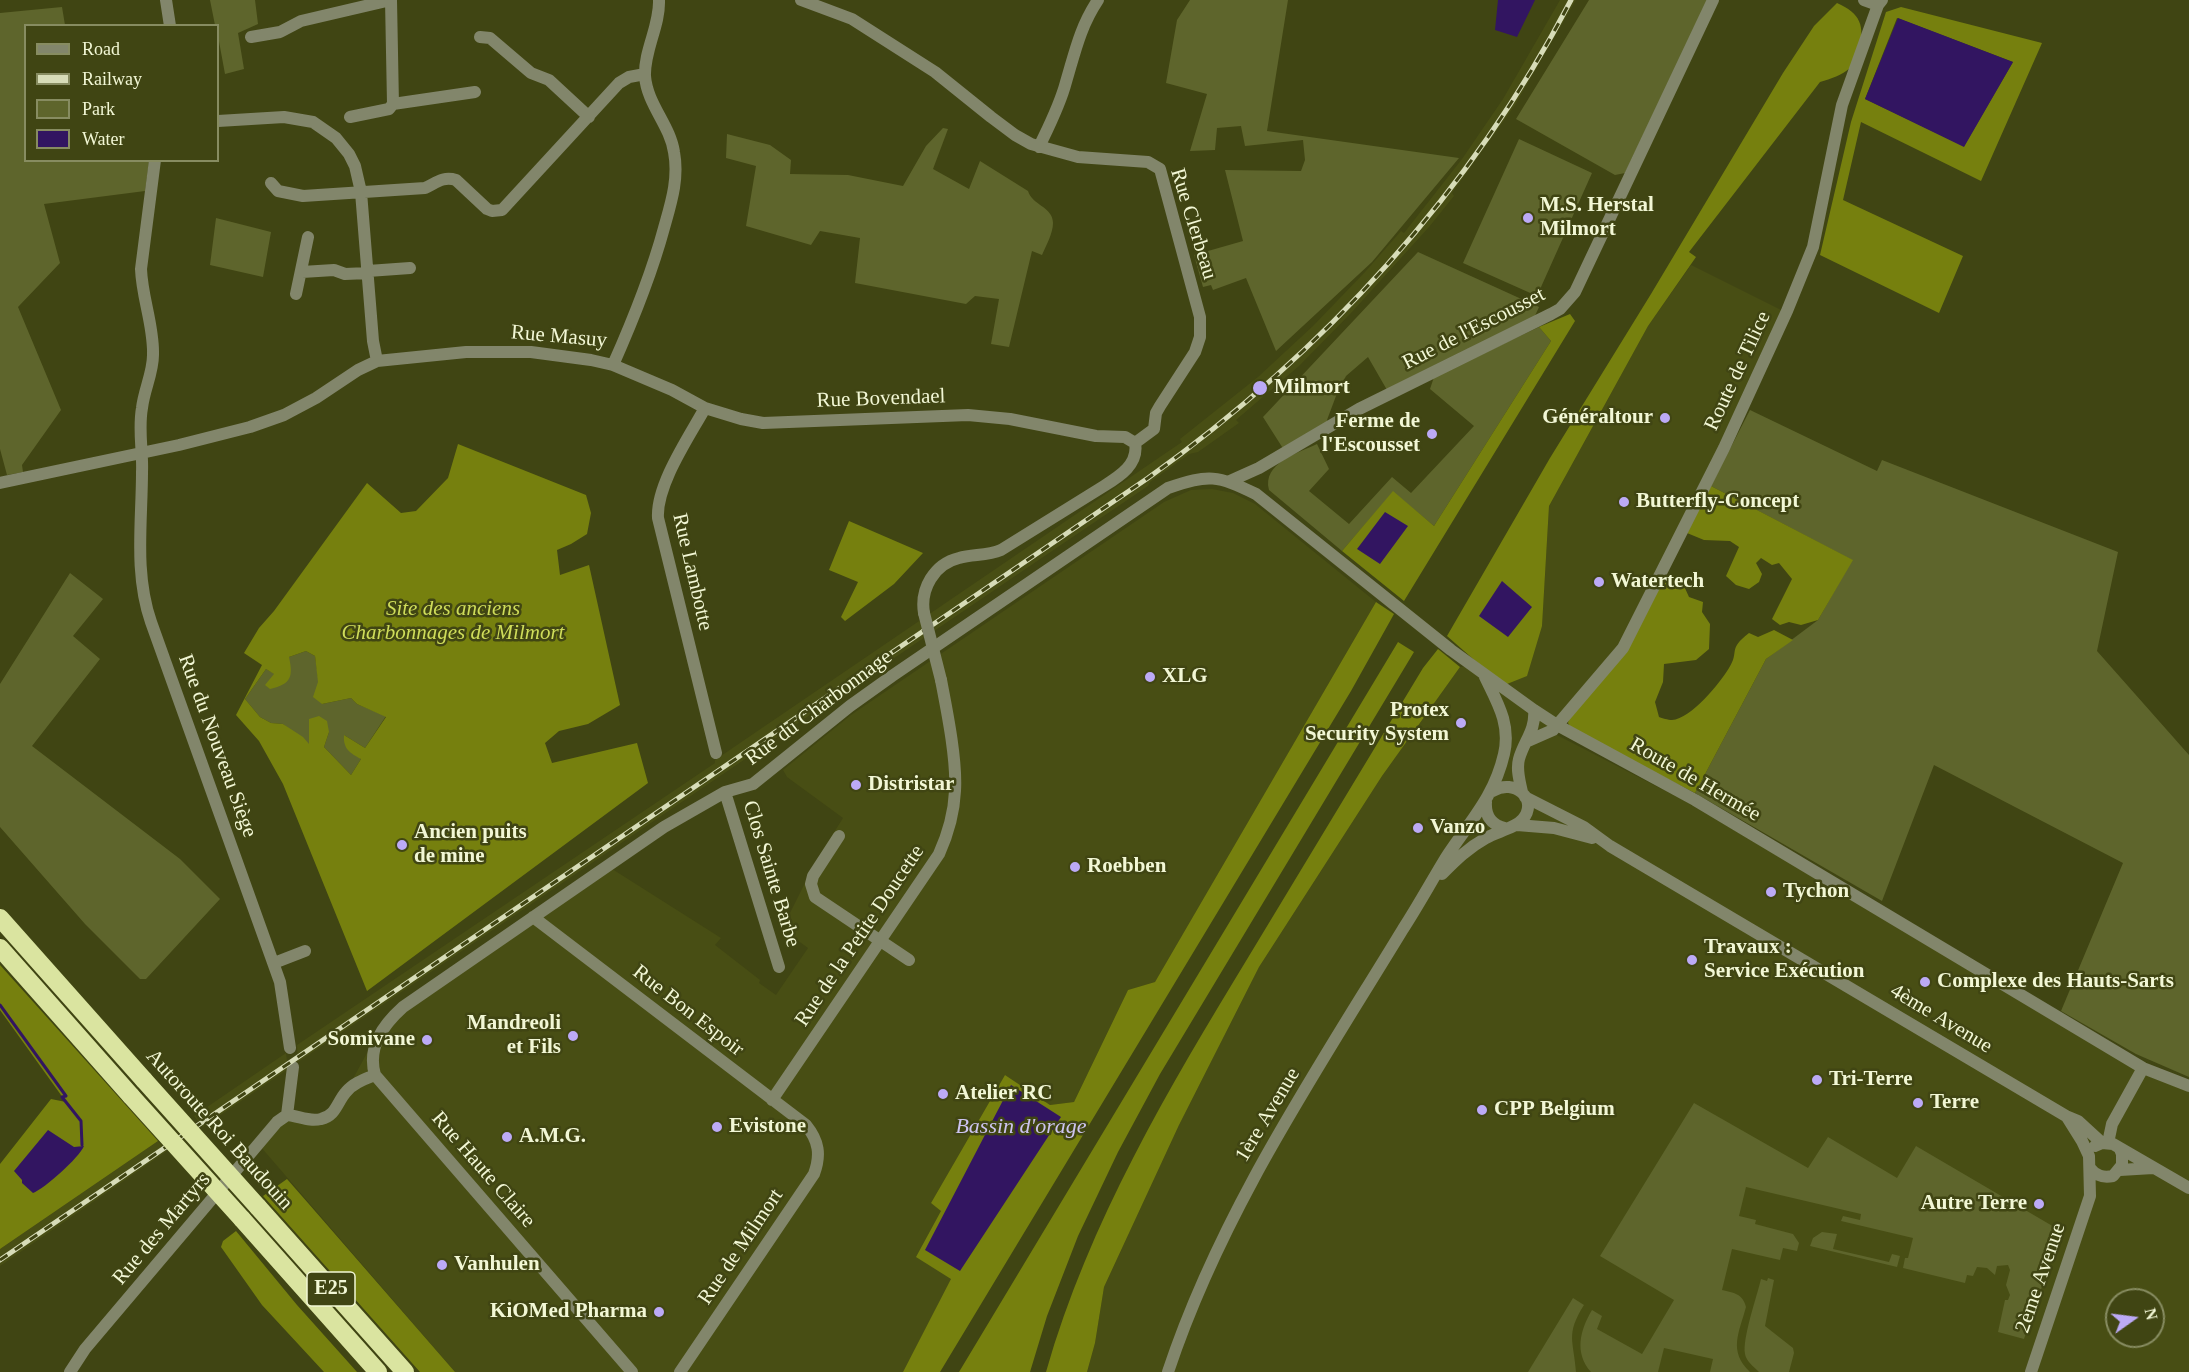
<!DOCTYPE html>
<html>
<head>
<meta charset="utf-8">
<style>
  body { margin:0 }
  #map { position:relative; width:2189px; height:1372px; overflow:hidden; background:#404513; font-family:"Times New Roman",serif }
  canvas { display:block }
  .legend { position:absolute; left:24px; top:24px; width:195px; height:138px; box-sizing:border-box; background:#404513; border:2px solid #878c61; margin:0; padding:8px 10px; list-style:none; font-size:18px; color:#f2f7d5 }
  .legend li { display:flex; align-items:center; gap:12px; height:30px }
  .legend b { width:30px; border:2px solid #878c61 }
  .north { position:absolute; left:2105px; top:1288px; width:60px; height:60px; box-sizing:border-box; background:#404513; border:2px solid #878c61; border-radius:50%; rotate:76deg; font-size:16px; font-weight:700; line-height:24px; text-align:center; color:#f2f7d5 }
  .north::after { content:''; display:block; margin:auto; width:21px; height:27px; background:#bcaaf6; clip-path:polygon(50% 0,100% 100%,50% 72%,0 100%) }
</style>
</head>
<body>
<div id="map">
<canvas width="2189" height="1372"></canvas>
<ul class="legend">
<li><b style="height:8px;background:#82866b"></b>Road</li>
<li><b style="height:8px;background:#d7dcb8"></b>Railway</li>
<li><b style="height:16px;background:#5e652c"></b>Park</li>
<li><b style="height:16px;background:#321561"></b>Water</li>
</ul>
<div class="north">N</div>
</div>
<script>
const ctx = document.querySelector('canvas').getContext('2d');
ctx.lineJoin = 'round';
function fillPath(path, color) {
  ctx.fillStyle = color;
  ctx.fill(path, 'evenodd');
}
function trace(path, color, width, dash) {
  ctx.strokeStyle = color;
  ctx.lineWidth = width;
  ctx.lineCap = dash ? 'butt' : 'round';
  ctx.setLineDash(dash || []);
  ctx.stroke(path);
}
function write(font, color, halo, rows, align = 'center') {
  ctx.font = font + ' "Times New Roman",serif';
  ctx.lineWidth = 5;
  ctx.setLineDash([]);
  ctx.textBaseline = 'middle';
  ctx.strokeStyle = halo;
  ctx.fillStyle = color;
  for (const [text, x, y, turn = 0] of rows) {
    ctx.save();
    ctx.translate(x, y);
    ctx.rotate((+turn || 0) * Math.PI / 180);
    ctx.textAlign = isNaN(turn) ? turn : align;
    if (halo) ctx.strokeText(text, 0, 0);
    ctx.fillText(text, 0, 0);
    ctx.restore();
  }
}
const built = new Path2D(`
  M1560,0H1576L1515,105L1452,193L1454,196L1429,227L1352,312L1299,366L1236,420L1239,423L1198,452L1189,454L1150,482L1148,486L298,1062L297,1045L715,763V760L1182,442L1180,439L1258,377L1313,326L1365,272L1401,231L1404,233L1462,159L1503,99Z
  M1691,265L1783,311L1623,648L1555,734L1681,799L2128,1061L2189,1085V1372H1087L1095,1343L1104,1287L1179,1125L1259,967L1382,776L1460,667L1480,665L1542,626L1549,506L1648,326ZM2117,1300H2153V1336H2117Z
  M1212,489L1233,493L1255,504L1376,602L1155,982L1128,990L1074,1102L1050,1105L1005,1075L931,1203L942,1210L952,1279L903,1372H455L260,1146L287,1115L312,1120L337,1108L373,1042L387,1022L609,867L721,938L715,945L760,980L759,983L776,995L808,948L782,929L816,861L843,818L787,777L783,770L851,715L1164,502L1191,490Z
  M286,1053L288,1069L203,1127L194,1116Z
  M158,1141L167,1151L0,1266V1249Z`);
const green = new Path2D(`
  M210,0H255L258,24L238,33L244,69L225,74L218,36V26L215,25Z
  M1190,0H1288L1267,131L1459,158L1372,262L1276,351L1246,278L1213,290L1211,285L1203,287L1194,255L1243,241L1225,170L1301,171L1305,160L1303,140L1245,146L1241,126L1217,128L1215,150L1190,151L1207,94L1166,83L1177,20Z
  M1589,0H1708L1625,173L1615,175L1516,119Z
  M62,7L65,25L26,26V160L149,161L145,191L44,204L60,263L18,307L61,410L22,465L23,472L7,475L0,449V13Z
  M943,128L948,129L933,169L969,189L980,161L1028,191C1032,205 1053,207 1053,223C1053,233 1046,246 1042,255L1032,251L1009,347L991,344L999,299L975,296L966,304L855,283L860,238L820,231L811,245L746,226L756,166L726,158L727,134L770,145L791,160L790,174L848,175L903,186L926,146Z
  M1519,139L1592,173L1537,296L1463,263Z
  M216,218L271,232L263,277L210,265Z
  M1418,252L1539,307L1534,318L1387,390L1368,357L1346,376L1336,396L1327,420L1329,423L1284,450L1263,417Z
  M1539,327L1551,341L1434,526L1393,492L1342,551L1269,490C1262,463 1298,453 1317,444L1329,469L1309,491L1349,524L1392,477L1411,493L1474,426L1430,389L1434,377Z
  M1750,410L1877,471L1882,460L2118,552L2097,651L2189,755V1077L2136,1054L2061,1011L2123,863L1934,765L1882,901L1695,793L1766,659L1818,620L1852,560L1711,486Z
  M70,573L103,599L73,636L100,659L32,746L180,859L220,899L146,979H140L85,924L0,827V684Z
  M306,651L315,656L322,704L351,698L357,704L386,716L365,748L344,735L361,759L351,775L324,747L329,732L310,746L283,724L271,723L260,717L245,699L266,669L275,674L265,686L289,657Z
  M1694,1103L1808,1168L1828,1137L1897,1178L1916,1146L2061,1231L2024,1339L1998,1332L2005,1300H2008L2010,1295L2006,1285L2010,1270L2008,1265L1997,1266L1995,1275L1987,1268L1977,1267L1973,1276L1967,1275L1965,1283L1903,1268L1905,1258H1908L1913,1238L1841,1221L1843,1216L1860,1220L1861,1214L1746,1187L1739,1216L1756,1220L1755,1224L1793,1234L1799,1243L1797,1251L1783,1248L1780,1260L1732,1249L1722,1290C1734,1293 1742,1293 1746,1307C1739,1333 1728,1351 1750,1372H1710L1713,1359L1664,1348L1658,1372H1591C1574,1353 1580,1330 1592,1310L1602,1316L1597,1329L1642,1354L1674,1300L1600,1256Z
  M1822,1232L1837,1234L1833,1249L1889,1262L1892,1254L1900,1256L1897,1267L1810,1246L1813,1238Z
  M1768,1278L1774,1280L1765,1326L1793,1348L1794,1353L1789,1372H1759C1754,1367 1746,1361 1745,1354C1742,1339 1757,1296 1761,1279L1767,1281Z
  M1573,1298L1584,1305C1565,1335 1574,1341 1576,1372H1528Z`);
const forest = new Path2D(`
  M1837,3C1860,13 1866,26 1858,51C1856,56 1854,64 1850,68C1842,75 1831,79 1820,82L1689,252L1696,257L1648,326L1549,506L1542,626L1527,676L1507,684L1480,665L1447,636L1550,458L1651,294L1783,73L1814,26Z
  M1901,7L2042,43L1981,181L1861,122L1843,200L1963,256L1939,313L1820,255L1851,122L1886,12ZM1897,18L2013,62L1964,146L1865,99Z
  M1570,314L1575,321L1404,601L1342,551L1393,491L1434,526L1551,341L1539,327Z
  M458,444L586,495L591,513L587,534L571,544L557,550L560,575L589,565L620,705L588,724L559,731L545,743L552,763L637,743L648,783L367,991L283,784L259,741L236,715L262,665L244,653L259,628L274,611L367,483L401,513L416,511L448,478ZM306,651L315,656L318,682L313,697L322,704L351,698L357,704L386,717L365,748L344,735C343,749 350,753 361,759L351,775L324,747L329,732L327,721L319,716L309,719V744L303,737L283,724L271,723L260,717L245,699L266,669L274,674L265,685L270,689C292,684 293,676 289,657Z
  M1711,486L1853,560L1818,620L1801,625L1789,622L1780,625L1772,619L1792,579L1779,563L1772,565L1761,558L1756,563L1762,574L1759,582L1749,589L1736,585L1726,576L1739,547L1730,541L1704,540L1687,533Z
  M849,521L923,553L894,584L845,621L841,617L858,582L829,570Z
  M1671,574L1684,586L1689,597L1703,602L1702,612L1710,624L1709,649L1696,660L1664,664L1663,682L1655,702L1659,717C1662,718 1668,720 1672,720C1691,719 1720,683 1729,668C1740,651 1727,650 1749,633L1758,637L1774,630L1793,640L1766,659L1695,793L1572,730L1568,723L1571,709L1596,682L1656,583Z
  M1376,602L1394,614L1351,691L940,1372H903L951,1279L916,1257L941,1211L931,1203L1005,1075L1050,1105L1074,1102L1128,990L1155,982Z
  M1398,642L1414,652L1160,1074L1118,1152L1078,1236L1047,1316L1030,1372H959Z
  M1438,649L1460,667L1382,776L1259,967L1179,1125L1104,1287L1095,1343L1087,1372H1046C1089,1222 1168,1089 1249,956C1307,860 1365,764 1423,668Z
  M0,965L158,1141L0,1249V1164L51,1099L66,1102L0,1010Z
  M287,1179L308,1203L455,1372H420L263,1196Z
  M236,1231L297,1305L357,1372H324L262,1305L221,1247L223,1241Z`);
const water = new Path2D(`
  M1498,0H1535L1517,37L1495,30Z
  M1898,18L2013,62L1964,147L1865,99Z
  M1385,512L1408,526L1380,564L1357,549Z
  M1502,581L1532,607L1508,637L1479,616Z
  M1011,1085L1061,1117L960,1271L925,1250Z
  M48,1130L74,1147L84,1146C79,1158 44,1189 33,1193L22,1183V1180L14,1171Z`);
const stream = new Path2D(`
  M0,1005L66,1096L62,1097L81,1121L82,1145`);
const minor = new Path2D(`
  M166,0L170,26
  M801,0L852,19L935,72L991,117L1015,135L1031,144L1078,157L1148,162L1160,169L1200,317V337L1195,352L1160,406L1156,413L1154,429L1135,443
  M1864,0L1878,5
  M251,37L280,32L301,21L391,0L393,104
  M480,37L490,38L531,73L549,80L589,117
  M350,117L389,109L393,104L475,92
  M218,121L284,117L313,122L336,138L349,154L355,166L361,192L373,341L377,361
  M1039,147C1049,126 1060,105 1066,82C1075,52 1080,27 1098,0
  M155,160L141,269C142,298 154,326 153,355C153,373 144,390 142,408C138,430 143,451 142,472C142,522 134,573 151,622L280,982L290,1048
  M271,183L278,191L303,196L425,188C436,183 443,176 456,180L487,209L492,211L502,210L619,83L629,77L645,74
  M368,271L410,268
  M302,272L334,270L345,274L368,273
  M296,294L308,237
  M613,365C633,320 651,276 664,228C671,203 679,179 674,152C670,125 647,104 645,76C644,50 660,26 659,0
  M705,408C689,437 656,485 658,518L716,753
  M1230,481L1259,468L1359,409L1551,314L1560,309L1575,292L1713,0
  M0,483L179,445L250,427L284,415L316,398L358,370L377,361L466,352H531L591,360L613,365L672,390L705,408L741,419L763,423L968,415L1010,419L1096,436L1125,437L1135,443
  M924,613C920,589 934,564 959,558C973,554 987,556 1001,550L1104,486C1120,476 1139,464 1135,443
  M1528,741L1553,730L1623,648L1724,448L1787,311L1813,247L1842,105L1878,5L1882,0
  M725,792L779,967
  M1522,792C1520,782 1516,770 1519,759C1524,741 1536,730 1534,710
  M1525,797L1584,827L1610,846L2066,1116L2078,1121L2102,1143
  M1486,802C1485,816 1491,825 1505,828
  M1517,825L1554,828L1592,838
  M839,836L813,876L811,884L815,897L909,960
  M1442,874C1456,860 1468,848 1486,838C1496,832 1516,828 1523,819C1539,799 1514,778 1493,791
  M533,917L806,1125C819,1141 821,1155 814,1174L680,1372
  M274,963L305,951
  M772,1100L939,854C948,834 954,813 955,791C957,760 947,711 941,680
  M287,1115L293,1067
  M2108,1143L2112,1124L2143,1068
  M2095,1146L2102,1143L2113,1144L2189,1188
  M2090,1168C2096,1176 2103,1178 2113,1176L2122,1165V1154L2120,1149
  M2120,1170L2153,1168
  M70,1372L85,1349L277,1122L287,1115C299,1116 309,1122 321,1119C336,1116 337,1102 346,1092C353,1083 365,1079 375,1075
  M632,1372L375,1075C367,1047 383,1025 403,1007L664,827L725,792L753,784L850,706L892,676L1168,488C1209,474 1217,475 1256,494L1451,650L1534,710L1557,725L1695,800L2143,1068L2189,1086
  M1168,1372C1221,1212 1316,1072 1403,929C1418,906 1431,882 1445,859C1469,822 1494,798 1504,754C1511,724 1497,702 1485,677
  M2031,1372L2090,1196L2089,1156L2082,1141L2067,1117`);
const highway = new Path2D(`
  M0,918L144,1080
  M0,948L131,1096
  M258,1207L405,1372
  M242,1219L378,1372`);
const rail = new Path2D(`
  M0,1260L1148,478C1323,353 1471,192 1571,0`);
const minorBridge = new Path2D(`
  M924,613L941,680`);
const highwayBridge = new Path2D(`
  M144,1080L258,1207
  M131,1096L242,1219`);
const markers = [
  [1528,218,6,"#bcaaf6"],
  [1260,388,8,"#bcaaf6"],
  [1665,418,6,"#bcaaf6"],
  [1432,434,6,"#bcaaf6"],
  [1624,502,6,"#bcaaf6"],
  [1599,582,6,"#bcaaf6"],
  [1150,677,6,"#bcaaf6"],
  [1461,723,6,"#bcaaf6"],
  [856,785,6,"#bcaaf6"],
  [1418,828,6,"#bcaaf6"],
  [402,845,6,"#bcaaf6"],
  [1075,867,6,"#bcaaf6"],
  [1771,892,6,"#bcaaf6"],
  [1692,960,6,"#bcaaf6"],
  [1925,982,6,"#bcaaf6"],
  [573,1036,6,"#bcaaf6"],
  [427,1040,6,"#bcaaf6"],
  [1817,1080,6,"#bcaaf6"],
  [943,1094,6,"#bcaaf6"],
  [1918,1103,6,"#bcaaf6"],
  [1482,1110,6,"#bcaaf6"],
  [717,1127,6,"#bcaaf6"],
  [507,1137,6,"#bcaaf6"],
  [2039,1204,6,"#bcaaf6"],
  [442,1265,6,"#bcaaf6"],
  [659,1312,6,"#bcaaf6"]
];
const shields = [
  [331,1289,48]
];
const shieldNames = [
  ["E25",331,1289]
];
const poiNames = [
  ["M.S. Herstal",1540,206],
  ["Milmort",1540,230],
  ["Milmort",1274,388],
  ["Généraltour",1653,418,"right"],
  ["Ferme de",1420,422,"right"],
  ["l'Escousset",1420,446,"right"],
  ["Butterfly-Concept",1636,502],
  ["Watertech",1611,582],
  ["XLG",1162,677],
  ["Protex",1449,711,"right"],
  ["Security System",1449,735,"right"],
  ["Distristar",868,785],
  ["Vanzo",1430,828],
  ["Ancien puits",414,833],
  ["de mine",414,857],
  ["Roebben",1087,867],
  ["Tychon",1783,892],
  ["Travaux :",1704,948],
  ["Service Exécution",1704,972],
  ["Complexe des Hauts-Sarts",1937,982],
  ["Mandreoli",561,1024,"right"],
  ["et Fils",561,1048,"right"],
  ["Somivane",415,1040,"right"],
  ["Tri-Terre",1829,1080],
  ["Atelier RC",955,1094],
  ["Terre",1930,1103],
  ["CPP Belgium",1494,1110],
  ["Evistone",729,1127],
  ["A.M.G.",519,1137],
  ["Autre Terre",2027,1204,"right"],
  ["Vanhulen",454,1265],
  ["KiOMed Pharma",647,1312,"right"]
];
const streetNames = [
  ["Rue Clerbeau",1193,224,73],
  ["Rue de l'Escousset",1474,329,-27],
  ["Rue Masuy",559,337,5],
  ["Route de Tilice",1738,371,-65],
  ["Rue Bovendael",881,399,-2],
  ["Rue Lambotte",692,572,77],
  ["Rue du Charbonnage",819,708,-37],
  ["Rue du Nouveau Siège",217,746,70],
  ["Route de Hermée",1695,780,30],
  ["Clos Sainte Barbe",771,874,73],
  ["Rue de la Petite Doucette",860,936,-56],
  ["Rue Bon Espoir",688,1011,38],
  ["4ème Avenue",1941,1019,31],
  ["1ère Avenue",1268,1115,-59],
  ["Autoroute Roi Baudouin",219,1130,48],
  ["Rue Haute Claire",483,1170,49],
  ["Rue des Martyrs",162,1229,-50],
  ["Rue de Milmort",741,1247,-56],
  ["2ème Avenue",2041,1278,-71]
];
const parkNames = [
  ["Site des anciens",453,609],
  ["Charbonnages de Milmort",453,633]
];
const waterNames = [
  ["Bassin d'orage",1021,1127]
];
fillPath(built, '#484e14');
fillPath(green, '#5e652c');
fillPath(forest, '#76800e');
fillPath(water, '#321561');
trace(stream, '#321561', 3);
trace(minor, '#82866b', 12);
trace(highway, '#dae4a0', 18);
trace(rail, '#d7dcb8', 5);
trace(rail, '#404513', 3, [9]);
trace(minorBridge, '#82866b', 12);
trace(highwayBridge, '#dae4a0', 18);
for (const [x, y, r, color] of markers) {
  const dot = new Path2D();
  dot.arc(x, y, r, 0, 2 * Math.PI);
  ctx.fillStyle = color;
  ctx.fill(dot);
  trace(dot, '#404513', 2);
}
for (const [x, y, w] of shields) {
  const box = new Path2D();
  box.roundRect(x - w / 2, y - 17, w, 34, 4.5);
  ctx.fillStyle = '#404513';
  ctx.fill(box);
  trace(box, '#f2f7d5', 1.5);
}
write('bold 20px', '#f2f7d5', null, shieldNames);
write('bold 21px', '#f2f7d5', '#404513', poiNames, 'left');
write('21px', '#f2f7d5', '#404513', streetNames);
write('italic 21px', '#cfdd5a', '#404513', parkNames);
write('italic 22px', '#cdc4f0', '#404513', waterNames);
</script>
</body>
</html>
